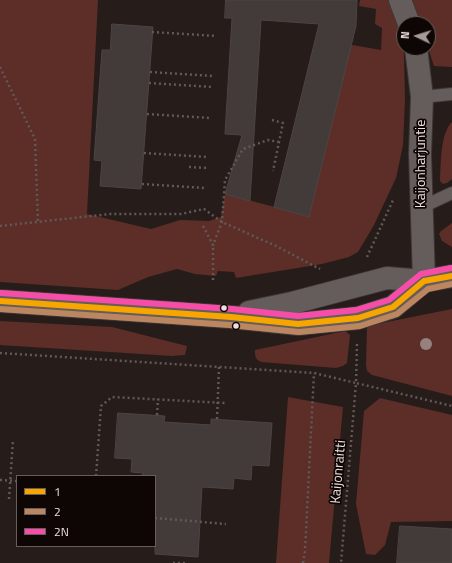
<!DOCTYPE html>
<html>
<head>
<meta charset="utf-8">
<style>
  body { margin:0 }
  #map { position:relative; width:452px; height:563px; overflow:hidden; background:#261c1a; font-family:"Titillium Web",sans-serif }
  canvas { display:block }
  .legend { position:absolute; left:16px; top:475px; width:140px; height:72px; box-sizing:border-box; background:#0e0605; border:1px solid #675d5b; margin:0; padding:5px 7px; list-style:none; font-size:12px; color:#eddfdc }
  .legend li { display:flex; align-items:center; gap:8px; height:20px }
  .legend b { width:20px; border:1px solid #675d5b }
  .north { position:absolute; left:396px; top:16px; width:40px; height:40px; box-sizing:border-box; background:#0e0605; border:1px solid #675d5b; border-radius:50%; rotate:274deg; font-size:11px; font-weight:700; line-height:16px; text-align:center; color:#eddfdc }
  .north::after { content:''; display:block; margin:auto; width:14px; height:18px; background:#a79b98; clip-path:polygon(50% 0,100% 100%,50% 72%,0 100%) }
</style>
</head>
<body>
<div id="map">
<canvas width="452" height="563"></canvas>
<ul class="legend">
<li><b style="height:5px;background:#f7a600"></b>1</li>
<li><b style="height:5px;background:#bb8660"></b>2</li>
<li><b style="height:5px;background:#f54da8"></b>2N</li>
</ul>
<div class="north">N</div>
</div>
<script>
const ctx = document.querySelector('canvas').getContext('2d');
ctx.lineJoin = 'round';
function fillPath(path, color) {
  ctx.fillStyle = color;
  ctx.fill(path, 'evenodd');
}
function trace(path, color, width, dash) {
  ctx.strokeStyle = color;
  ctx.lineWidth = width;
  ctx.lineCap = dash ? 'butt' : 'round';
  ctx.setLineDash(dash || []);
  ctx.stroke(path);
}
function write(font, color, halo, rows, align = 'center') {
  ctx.font = font + ' "Titillium Web",sans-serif';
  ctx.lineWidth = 3.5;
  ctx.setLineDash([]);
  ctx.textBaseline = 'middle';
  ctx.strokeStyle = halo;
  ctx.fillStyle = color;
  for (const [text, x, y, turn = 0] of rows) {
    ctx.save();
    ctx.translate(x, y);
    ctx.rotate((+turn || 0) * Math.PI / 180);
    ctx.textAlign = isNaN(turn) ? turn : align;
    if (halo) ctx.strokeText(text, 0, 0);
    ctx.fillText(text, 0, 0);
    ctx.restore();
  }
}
const green = new Path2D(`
  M0,0H98L87,214L151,229L180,220L209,221L221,217L225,194L309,216L330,41L381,50L382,28L375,24L376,9L359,6L360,0H390L397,17L404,54L405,99L403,145L396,178L374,225L358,252L349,257L322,264L236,278L234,272L218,271L216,276L195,274L177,269L148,277L118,290L0,282Z
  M412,0H452V67L434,66L428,48V24H420Z
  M452,122V179L447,183L443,184L440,181C441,165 440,133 452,122Z
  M452,223V247L442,241L439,234L441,231Z
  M452,309V396L372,375L367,371L366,365L367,326Z
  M0,321L112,327L187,346L185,355L172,356L0,345Z
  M345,331L350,335L347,363L343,366L336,368L261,362C255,359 255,356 255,350Z
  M288,397L343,407L329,563H276Z
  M380,398L452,415V521L391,522L385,545L375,555L366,554L356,504L364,411Z`);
const building = new Path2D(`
  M226,0H357L356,26L309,217L274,207L319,24L261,20L250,201L225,194L242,135L225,134L232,18H225Z
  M112,24L153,27L141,189L100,186L102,161L94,160L102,50H110Z
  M118,413L165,416L164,422L211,425V419L272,423L269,466L252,465L251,480L234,478L233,489L202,487L198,557L155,554V476H142L143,473L131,472L132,459L115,458Z
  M400,526L452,529V563H397Z`);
const path = new Path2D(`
  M152,32L216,36
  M0,67L35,139L38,222
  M150,72L213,76
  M149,83L212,87
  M147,114L210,118
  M272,120L283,123L273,171
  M144,153L207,157
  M189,167L207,168
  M142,184L205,188
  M0,226L110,214H181L204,209L222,222L276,246L320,269
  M203,226L213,245L222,222L225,180L243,149L268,140L279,142
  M367,257L394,198
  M213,280V245
  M357,344L356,383L452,406
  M0,353L314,373L356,383L341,563
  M157,415L158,399
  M217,419L219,367
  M96,476L101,406L112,397L225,403
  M0,480L17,481
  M9,499L13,440
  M155,518L226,524
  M173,563H188
  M303,563L305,551L314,373`);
const service = new Path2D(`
  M422,97L452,94
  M422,207L452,193`);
const minor = new Path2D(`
  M400,0L409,24
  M416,48L422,97L420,154L424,281`);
const tertiary = new Path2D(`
  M0,301L231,317L298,324L358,318L393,307L424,281
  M249,312L292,303L387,278L424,281L452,276`);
const bus1 = new Path2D(`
  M0,301L231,317L298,324L358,318L393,307L424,281L452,276`);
const bus2 = new Path2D(`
  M0,309L230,325L299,332L360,326L397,314L428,289L452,284`);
const bus3 = new Path2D(`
  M1,293L232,309L298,316L356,310L389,300L421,274L451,268`);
const trees = [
  [426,344]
];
const markers = [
  [224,308,3.5,"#eddfdc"],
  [236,326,3.5,"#eddfdc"]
];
const streetNames = [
  ["Kaijonharjuntie",422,164,-90],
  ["Kaijonraitti",339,472,-85]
];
fillPath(green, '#5c2e27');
fillPath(building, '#433b39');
trace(building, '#4d4443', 1);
trace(service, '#3f3735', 14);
trace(minor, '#3f3735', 24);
trace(tertiary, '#3f3735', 24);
trace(path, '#615957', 2.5, [2, 3]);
trace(service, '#655d5b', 12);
trace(minor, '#655d5b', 22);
trace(tertiary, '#655d5b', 22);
trace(bus1, '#f7a600', 6);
trace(bus2, '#bb8660', 6);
trace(bus3, '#f54da8', 6);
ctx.fillStyle = '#95827f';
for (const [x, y] of trees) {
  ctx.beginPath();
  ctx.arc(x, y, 6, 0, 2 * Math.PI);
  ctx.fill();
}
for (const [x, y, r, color] of markers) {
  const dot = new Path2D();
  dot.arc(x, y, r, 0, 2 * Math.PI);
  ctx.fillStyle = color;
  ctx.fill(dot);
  trace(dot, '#0e0605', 1.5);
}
write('14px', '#eddfdc', '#0e0605', streetNames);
</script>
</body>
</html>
